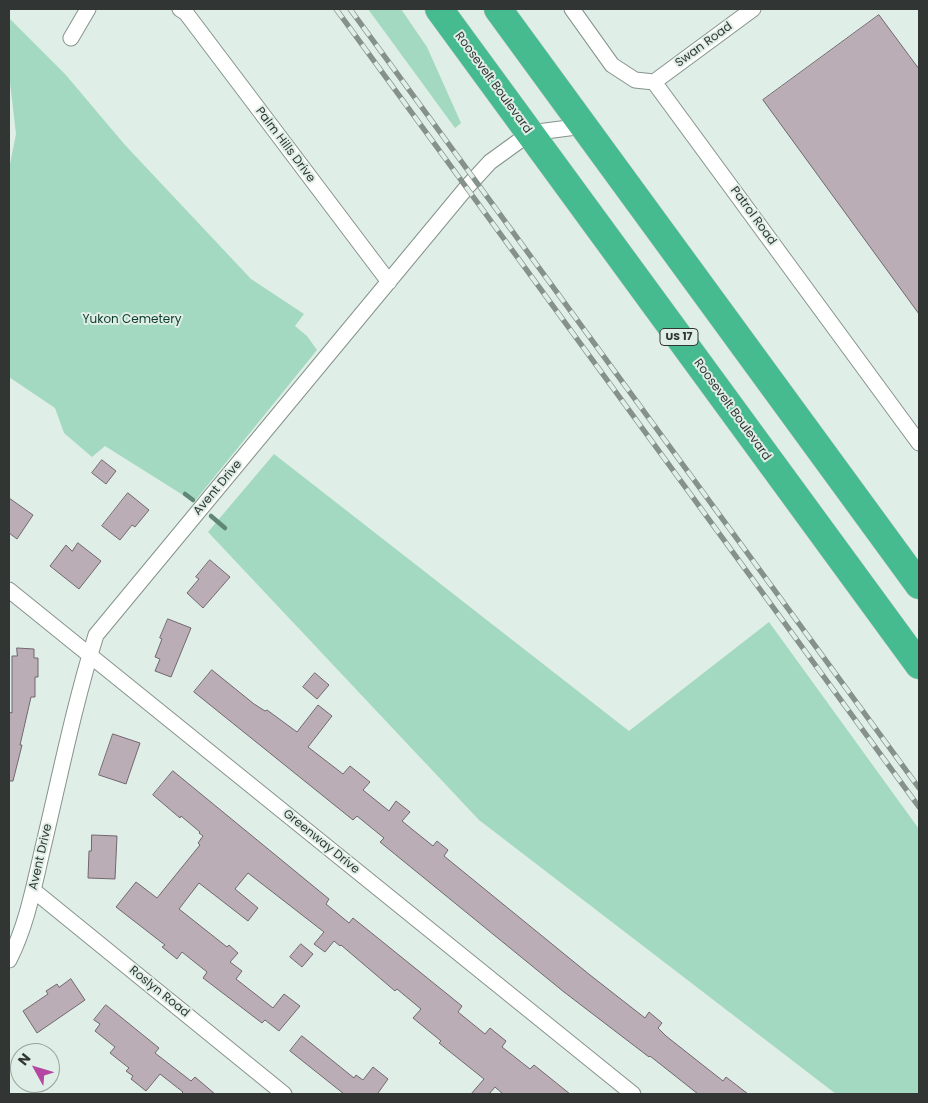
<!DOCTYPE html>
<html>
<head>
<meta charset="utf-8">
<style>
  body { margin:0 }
  #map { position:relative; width:928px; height:1103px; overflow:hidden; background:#dfeee6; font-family:Poppins,sans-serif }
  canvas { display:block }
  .frame { position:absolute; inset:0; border:10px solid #313634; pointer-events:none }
  .north { position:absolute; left:10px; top:1043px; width:50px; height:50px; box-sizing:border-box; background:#dfeee6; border:1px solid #99a49f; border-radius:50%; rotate:309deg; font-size:14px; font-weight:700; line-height:20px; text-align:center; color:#313634 }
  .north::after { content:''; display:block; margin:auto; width:18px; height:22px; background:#b546a2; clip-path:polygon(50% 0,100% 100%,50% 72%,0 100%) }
</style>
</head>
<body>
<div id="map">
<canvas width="928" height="1103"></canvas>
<div class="frame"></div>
<div class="north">N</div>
</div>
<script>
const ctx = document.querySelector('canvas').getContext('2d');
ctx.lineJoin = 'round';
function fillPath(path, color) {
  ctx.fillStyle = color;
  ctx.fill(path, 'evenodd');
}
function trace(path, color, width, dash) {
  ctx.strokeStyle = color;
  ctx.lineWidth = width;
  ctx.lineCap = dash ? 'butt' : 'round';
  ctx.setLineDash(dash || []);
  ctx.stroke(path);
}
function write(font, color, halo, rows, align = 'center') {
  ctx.font = font + ' Poppins,sans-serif';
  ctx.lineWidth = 4;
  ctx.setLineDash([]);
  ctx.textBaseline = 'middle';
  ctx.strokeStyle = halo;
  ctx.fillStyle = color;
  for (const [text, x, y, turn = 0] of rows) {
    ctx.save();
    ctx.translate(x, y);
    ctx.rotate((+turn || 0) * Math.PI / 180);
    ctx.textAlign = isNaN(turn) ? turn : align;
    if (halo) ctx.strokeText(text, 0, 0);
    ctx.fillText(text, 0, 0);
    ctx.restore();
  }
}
const green = new Path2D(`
  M368,9H401L427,47L461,123L455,128Z
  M9,18L65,74L125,145L251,279L304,314L295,326L307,336L317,350L194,502L105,446L92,457L64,433L55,408L9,377V169L16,134L9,74Z
  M274,454L629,731L769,622L919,829V1094H836L479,820L208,532Z`);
const stream = new Path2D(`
  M185,494L193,500
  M211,516L225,528`);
const building = new Path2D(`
  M879,15L919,69V314L763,100Z
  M102,460L116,471L106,484L92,473Z
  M128,493L149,510L135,527L132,525L120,540L102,526Z
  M9,498L33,515L17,539L9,533Z
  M78,543L101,561L79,589L50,566L66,545L72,551Z
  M210,560L230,577L203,608L187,593L199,579L196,577Z
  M168,619L191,628L171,677L155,671L160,659L155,657L162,639L160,638Z
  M17,648L34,649V658H38V677H35V697H31L20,745H22L13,781H9V712L12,713V656H17Z
  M212,670L254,704L265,711L267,710L297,732L318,705L332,716L308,747L343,774L350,766L370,782L363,790L389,811L396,801L410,812L402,821L413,830L433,846L437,841L448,850L444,856L590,975L645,1018L649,1012L662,1023L658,1028L666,1036L723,1081L726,1077L748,1094H698L650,1056L649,1057L564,992L380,842L384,838L357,816L353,820L194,692Z
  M315,673L329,685L317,699L303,687Z
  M113,734L140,743L126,784L99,775Z
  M173,771L329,899L326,904L349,923L353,918L462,1006L458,1012L485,1034L490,1028L506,1041L502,1047L530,1069L534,1065L570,1094H503L495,1087L489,1094H471L484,1079L439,1043L441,1041L413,1018L421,1009L397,989L395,991L341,945L340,946L334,941L325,952L314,944L324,932L248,873L235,889L258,908L248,921L199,883L179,909L227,947L229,945L238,953L230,962L242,971L236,979L273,1008L284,994L300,1006L279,1031L265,1020L262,1023L203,978L207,972L182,952L177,959L162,947L165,945L116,907L136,882L157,898L200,845L198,843L203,836L199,833L200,832L181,816L180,818L153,795Z
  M92,835L117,836L115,879L88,878L89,851H91Z
  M301,944L313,954L302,967L290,957Z
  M71,979L85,1000L37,1033L23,1011L48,994L46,991L57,984L59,987Z
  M106,1005L159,1048L155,1053L191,1081L195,1077L215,1094H181L183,1092L160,1074L146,1091L131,1079L133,1076L126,1071L129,1068L110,1053L115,1047L95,1031L100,1024L94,1020Z
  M302,1036L354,1078L356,1075L363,1080L373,1067L388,1079L378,1093L380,1094H344L290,1051Z`);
const street = new Path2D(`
  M180,9L186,13L389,282
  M572,9L612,65L635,80L654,82L919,443
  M71,38L88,9
  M654,82L753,9
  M9,590L633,1094
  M33,890L284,1094
  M9,960C28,923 35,880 45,839C61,771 75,702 96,635L467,187L490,162L530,133L584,126`);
const highway = new Path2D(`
  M439,9L919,665
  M498,9L919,585`);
const rail = new Path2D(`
  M336,9L919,807
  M350,9L919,788`);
const shields = [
  [679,337,38]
];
const shieldNames = [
  ["US 17",679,337]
];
const streetNames = [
  ["Swan Road",704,45,-36],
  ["Roosevelt Boulevard",493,83,54],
  ["Palm Hills Drive",285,145,53],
  ["Patrol Road",753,216,54],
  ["Roosevelt Boulevard",732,410,54],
  ["Avent Drive",218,488,-50],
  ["Greenway Drive",321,842,39],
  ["Avent Drive",41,857,-77],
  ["Roslyn Road",159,992,39]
];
const parkNames = [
  ["Yukon Cemetery",132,320]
];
fillPath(green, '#a4d9c1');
trace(stream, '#5e8775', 4.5);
fillPath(building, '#baadb6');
trace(building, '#72676f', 1);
trace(street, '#86938d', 17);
trace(highway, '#c9cbca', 29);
trace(street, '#fff', 15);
trace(highway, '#45bb8f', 28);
trace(rail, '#87918c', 5.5);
trace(rail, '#dfeee6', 4, [11]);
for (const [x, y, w] of shields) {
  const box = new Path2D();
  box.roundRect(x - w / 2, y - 8.5, w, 17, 4);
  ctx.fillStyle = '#dfeee6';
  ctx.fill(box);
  trace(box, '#313634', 1);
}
write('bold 11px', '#313634', null, shieldNames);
write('12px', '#313634', '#dfeee6', streetNames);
write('12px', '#0b3d2b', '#dfeee6', parkNames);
</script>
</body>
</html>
